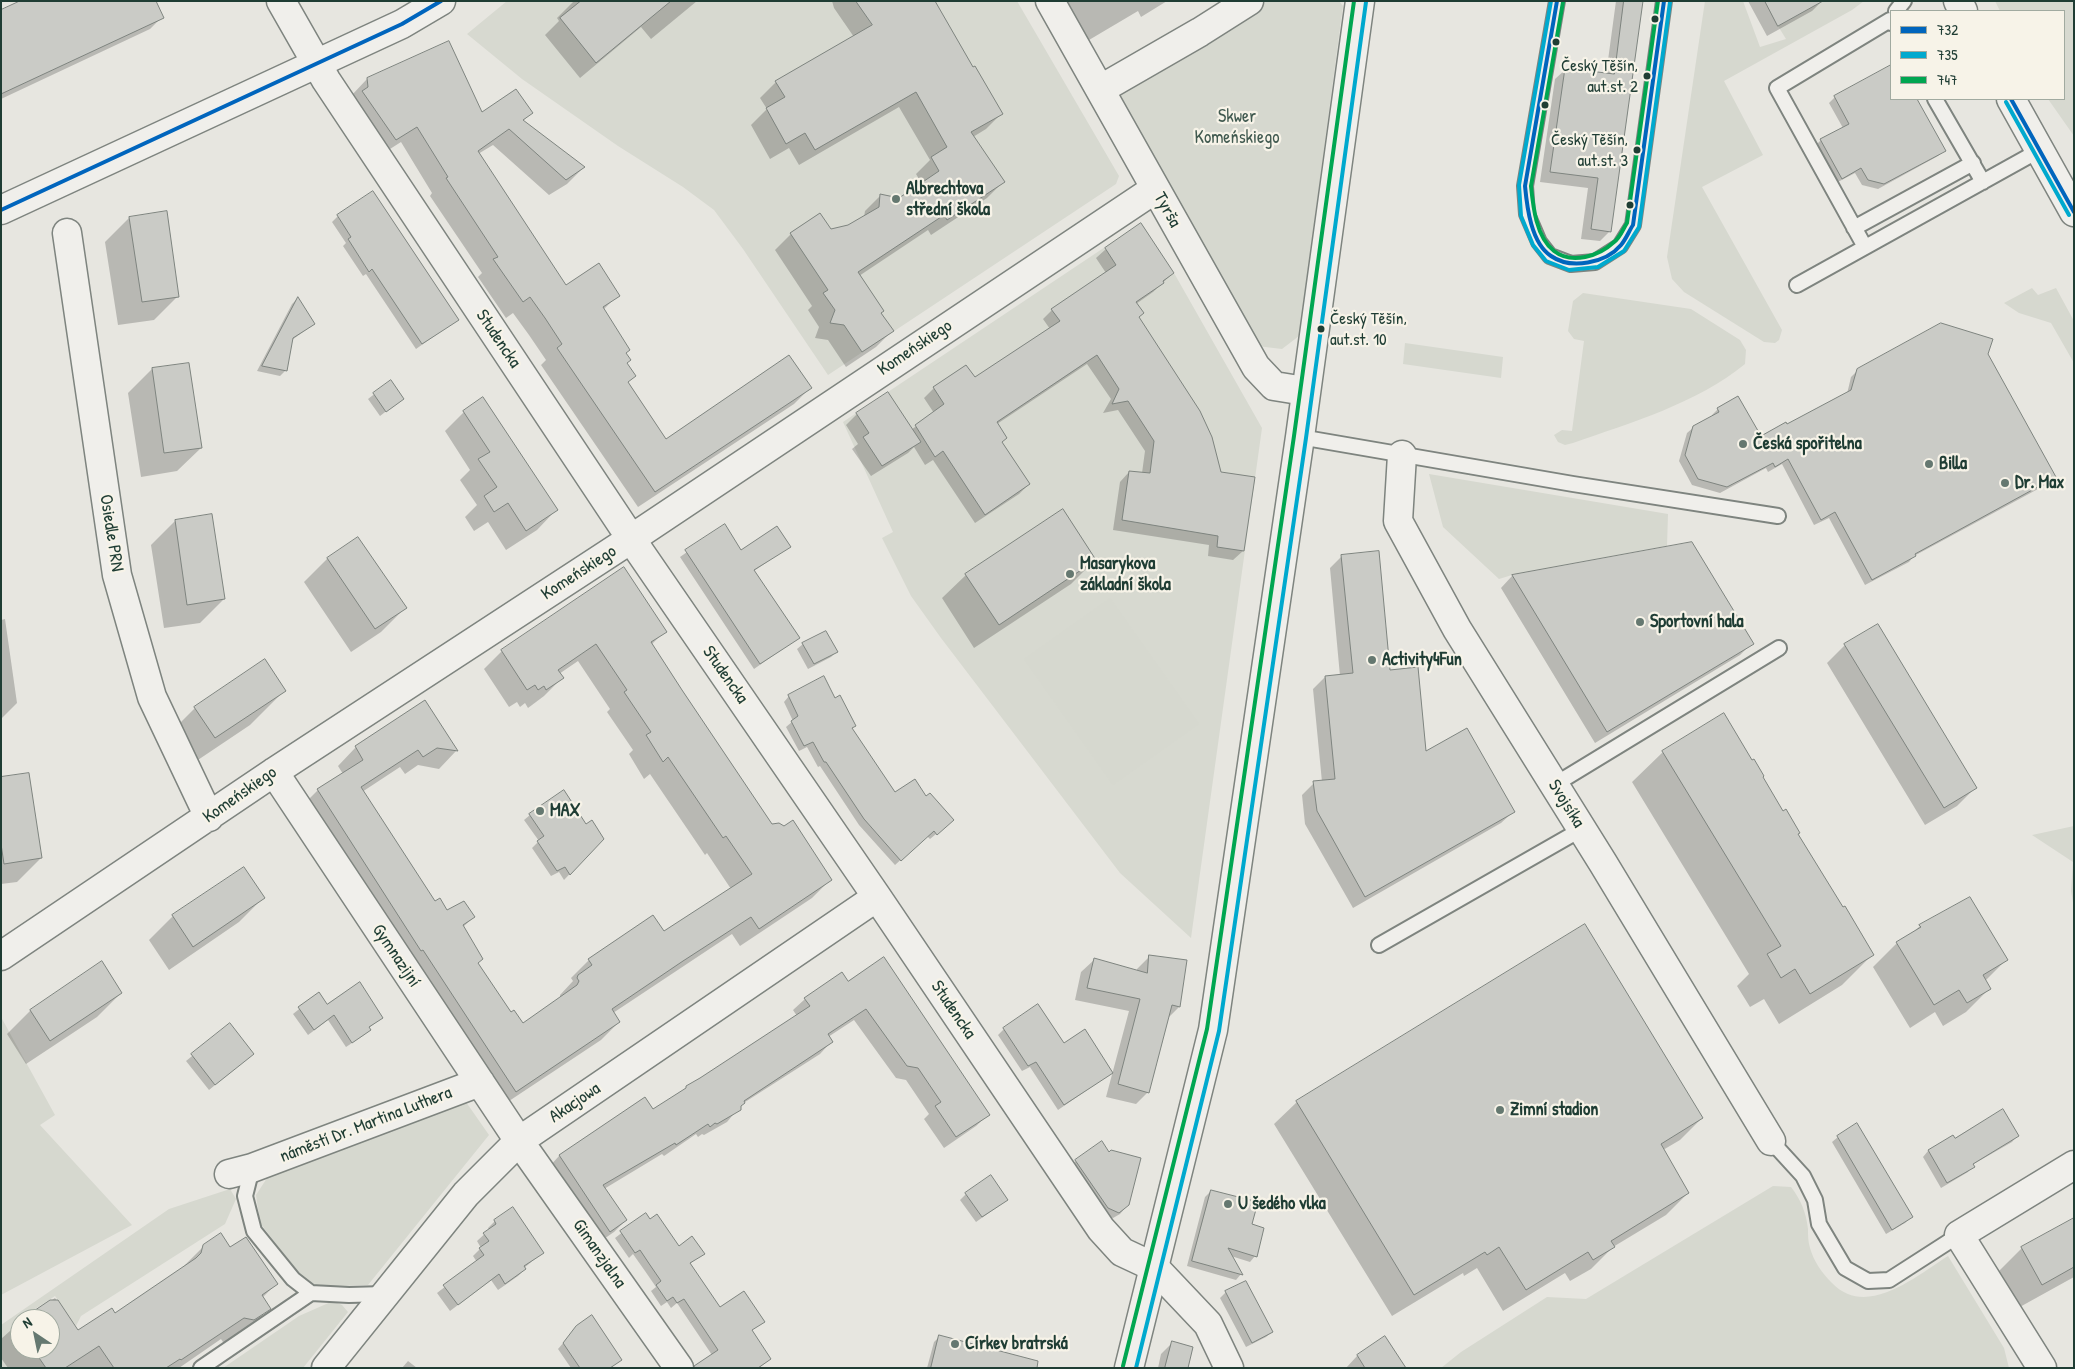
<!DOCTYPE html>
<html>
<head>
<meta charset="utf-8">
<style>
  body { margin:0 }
  #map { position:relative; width:2075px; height:1369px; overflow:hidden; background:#e7e6e0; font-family:"Patrick Hand",sans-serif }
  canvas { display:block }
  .frame { position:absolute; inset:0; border:2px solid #1f3d34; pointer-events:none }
  .legend { position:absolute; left:1890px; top:10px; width:175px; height:90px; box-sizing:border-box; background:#f7f3e8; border:1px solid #a1aaa0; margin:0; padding:6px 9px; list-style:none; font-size:15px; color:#1f3d34 }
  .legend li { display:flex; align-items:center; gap:10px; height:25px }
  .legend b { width:25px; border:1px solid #a1aaa0 }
  .north { position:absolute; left:10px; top:1309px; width:50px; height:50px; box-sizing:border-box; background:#f7f3e8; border:1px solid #a1aaa0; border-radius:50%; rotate:326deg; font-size:14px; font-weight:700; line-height:20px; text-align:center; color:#1f3d34 }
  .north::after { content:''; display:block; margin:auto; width:18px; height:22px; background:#657870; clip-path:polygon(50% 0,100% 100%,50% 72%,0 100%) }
</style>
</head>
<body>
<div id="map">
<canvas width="2075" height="1369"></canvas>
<div class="frame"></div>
<ul class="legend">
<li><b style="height:6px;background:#0065bd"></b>732</li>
<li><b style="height:6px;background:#00a9ce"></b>735</li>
<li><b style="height:6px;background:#00a651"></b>747</li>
</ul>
<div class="north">N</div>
</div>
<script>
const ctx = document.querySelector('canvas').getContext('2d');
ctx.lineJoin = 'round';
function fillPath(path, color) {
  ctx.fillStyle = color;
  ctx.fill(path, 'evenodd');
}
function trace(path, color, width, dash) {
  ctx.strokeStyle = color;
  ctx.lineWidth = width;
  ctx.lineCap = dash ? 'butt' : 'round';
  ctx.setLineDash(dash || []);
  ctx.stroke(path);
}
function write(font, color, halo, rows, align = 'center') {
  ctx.font = font + ' "Patrick Hand",sans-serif';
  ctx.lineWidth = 4.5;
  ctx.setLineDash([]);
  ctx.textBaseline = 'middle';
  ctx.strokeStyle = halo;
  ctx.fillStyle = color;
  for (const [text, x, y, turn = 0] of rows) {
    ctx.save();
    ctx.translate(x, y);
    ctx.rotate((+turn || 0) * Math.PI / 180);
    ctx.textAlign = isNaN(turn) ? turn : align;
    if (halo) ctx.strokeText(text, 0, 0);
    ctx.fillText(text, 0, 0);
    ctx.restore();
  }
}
const built = new Path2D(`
  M507,1H1017L1119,176L1116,184L828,375L743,249L714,210L683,187L618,146L522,79L467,34Z
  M1995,1H2074V136L2048,99H2064V11H2000Z
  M1141,223L1174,273L1262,428L1191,938L1120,873L941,638L911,596L882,538L893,532L843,422Z`);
const green = new Path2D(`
  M1267,1H1339L1343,6L1299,336L1282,349L1257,346L1118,96Z
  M1705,1H1743L1760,47L1786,39L1778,26L1823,1H1864L1852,10L1724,81L1763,155L1702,187L1782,330L1779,340L1775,343L1764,342L1684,292L1672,279L1667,257Z
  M2032,288L2038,295L2056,288L2074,321V363L2051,323L2019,313L2004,303Z
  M1583,293L1691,309L1740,340L1746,350L1745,364C1698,403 1630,423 1573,443L1565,445L1558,442L1554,435L1562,430L1572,431L1584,341L1574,339L1568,331L1573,301Z
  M1405,343L1503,357L1501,378L1403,364Z
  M1429,474L1668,514L1667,546L1512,575L1499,579L1443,527Z
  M1110,598L1199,724L1113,785L1024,659Z
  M2074,826V908L2071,891L2073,862L2032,835Z
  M1,1017L55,1115L40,1125L132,1225L1,1295Z
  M466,1102L489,1135L368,1285L314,1287L297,1271L260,1223L256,1195L269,1175Z
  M1773,1186L1791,1187C1801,1200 1806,1212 1808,1229C1808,1235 1808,1242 1810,1248C1814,1262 1822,1273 1832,1283C1867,1319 1916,1276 1948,1256L2004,1348L2009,1368H1441L1461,1352L1547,1297L1586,1299Z
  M230,1189L236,1199L225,1224L81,1316L76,1326L55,1296L20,1319L16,1323L20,1329V1349H33L46,1368H1V1325L169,1209Z
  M333,1301L342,1305L348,1312L303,1368H223L299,1316Z`);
const shadow = new Path2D(`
  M574,1H697L651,39L641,27L580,78L545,35L559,21L557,18Z
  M832,1H933L972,69L1002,113L986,129L973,137L1003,182L987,198L931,235L928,230L859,276L892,331L876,347L846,367L828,340L815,338L819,327L808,310L812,306L775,250L791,234L819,215L830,231L849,227L864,217L865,211L881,195L899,199L922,184L916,174L930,160L899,107L799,165L789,148L770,159L751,125L767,109L760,98L776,82L854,37L834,8Z
  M1065,1H1167L1141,17L1138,11L1089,40Z
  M1616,1H1642L1610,231L1600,241L1581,239L1588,188L1540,182L1555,79L1566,69L1606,75Z
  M1748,1H1822L1812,11L1767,36Z
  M1,11L162,17L150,29L1,99Z
  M1891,66V99H1915L1944,150L1938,156L1878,189L1862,185L1855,173L1836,183L1815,146L1821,140L1843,128L1829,103L1835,97Z
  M367,79L481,114L531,113L523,121L583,168L567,184L549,195L493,145L478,154L566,286L618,295L603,310L624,354L626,363L634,376L627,383L666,440L810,388L794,404L638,507L541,365L546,360L529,335L513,313L506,318L478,277L482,273L430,196L432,193L401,142L379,156L351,96Z
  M338,216L457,320L416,349L366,274L363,276L343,246L346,243L332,222Z
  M129,218L178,296L154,320L118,325L105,242Z
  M1106,249L1173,273L1153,292L1136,304L1138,318L1243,551L1233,560L1208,556L1209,545L1113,530L1120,482L1129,472L1142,473L1145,451L1118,410L1103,413L1111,399L1087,364L997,424L1001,443L1029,484L1019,494L975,523L933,460L925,465L914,447L908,453L871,476L852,449L858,444L846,425L857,414L887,394L911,430L934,413L924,398L934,388L975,379L1050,329L1043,319L1052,310L1106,273L1096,258Z
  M297,299L314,324L292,340L286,370L280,376L257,371L292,304Z
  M1987,354L2055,477L2049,483L1914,556L1909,562L1865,585L1829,518L1814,525L1782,464L1768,472L1766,468L1720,493L1692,485L1679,461L1687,433L1694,427L1713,416L1712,415L1718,409L1760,438L1787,426L1847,394L1851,377L1858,370Z
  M188,364L201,448L177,471L141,477L128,393L152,369Z
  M390,382L402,399L380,416L368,399Z
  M464,412L556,510L537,530L506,550L488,522L474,531L465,517L477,505L460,480L470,470L445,431Z
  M211,515L224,599L200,623L164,628L151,545L175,521Z
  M724,526L741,551L789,547L754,571L798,638L754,669L680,557Z
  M358,538L405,608L381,632L351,652L304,582L327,559Z
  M1692,543L1752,643L1740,655L1595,743L1501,588L1512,576Z
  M1342,556L1425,753L1513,812L1501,823L1353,908L1305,824L1302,795L1314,783L1322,782L1313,689L1325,677L1340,676L1330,568Z
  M1095,560L1071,584L974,648L942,598L966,575Z
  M5,619L17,703L1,719V620Z
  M665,631L651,645L772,825L830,880L812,898L740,946L732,934L613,1013L619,1022L601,1040L497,1109L300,808L318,790L343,774L338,766L356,747L425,702L456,751L439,769L418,765L405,774L400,767L362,792L435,903L447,912L474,917L463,927L477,963L510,1014L523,1025L560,998V995L573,981L571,978L589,960L663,933L731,889L707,853L705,855L650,774L644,779L629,754L633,750L607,712L610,709L578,661L559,674L562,678L544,696L528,708L525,703L520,707L517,702L509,707L484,669L502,651Z
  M803,644L836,652L831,657L808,669L797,649Z
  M1845,645L1975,788L1957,806L1925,825L1827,663Z
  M284,691L250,725L180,772L161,742L195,708Z
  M789,696L851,729L894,794L947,825L930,839L927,836L895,865L859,825L820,766L818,767L807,747L799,751L786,727L793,721L784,702Z
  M1663,752L1796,834L1873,954L1842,985L1779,1024L1764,999L1750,1007L1737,986L1749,974L1632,782Z
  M1,778L41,858L17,882L1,884Z
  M530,815L586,825L603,839L564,880L559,872L551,876L532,848L539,841L524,820Z
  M243,869L263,898L239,922L169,970L149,940L173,916Z
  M1585,926L1702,1118L1680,1140L1663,1150L1688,1193L1666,1215L1613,1247L1591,1269L1570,1281L1565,1273L1503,1311L1477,1268L1464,1276L1463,1273L1392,1316L1274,1124L1297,1102Z
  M1920,926L2006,960L1985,981L1990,988L1966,1012L1943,1026L1935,1012L1910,1028L1873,967L1897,943L1912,933Z
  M1150,956L1179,1007L1168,1018L1148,1092L1136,1104L1106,1097L1129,1011L1075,1000L1081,972L1094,960L1137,972V969Z
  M848,983L988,1115L976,1126L944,1148L924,1119L929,1114L906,1080L896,1078L854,1020L828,1037L831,1042L820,1054L742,1104L727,1122L704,1135L702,1134L698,1137L696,1134L664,1156L662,1154L604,1189L626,1220L614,1232L598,1243L548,1168L559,1156L645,1099L653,1111L681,1092L687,1087L797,1016L793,1010L805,999Z
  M121,993L97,1017L26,1064L7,1034L31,1010Z
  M318,994L327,1006L382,1017L369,1028L370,1030L364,1035L346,1047L328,1020L308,1035L293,1014Z
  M230,1025L247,1059L209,1090L186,1061Z
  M1004,1029L1063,1044L1112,1073L1058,1110L1030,1067L1022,1071L998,1035Z
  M2017,1136L2012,1142L1972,1165L1968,1172L1941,1188L1923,1157L1928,1151L1953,1137L1954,1140Z
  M1838,1137L1911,1217L1905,1223L1886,1234L1832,1142Z
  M1076,1161L1126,1207L1120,1214L1113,1218L1102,1214L1070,1167Z
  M1211,1191L1251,1225L1255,1256L1250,1262L1231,1256L1241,1274L1236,1280L1187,1266L1205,1197Z
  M966,1194L1000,1205L976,1222L960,1200Z
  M645,1215L679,1247L703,1253L690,1264L719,1308L763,1321L751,1331L770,1359L764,1364L759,1368H703L712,1355L677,1303L671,1308L667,1302L661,1306L651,1291L656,1287L645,1271L633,1254L629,1258L615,1238Z
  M2074,1220V1277L2018,1308L1998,1272L2022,1248Z
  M495,1221L542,1253L524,1268L525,1269L518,1276L498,1290L491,1280L450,1311L437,1293L477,1262L473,1256L481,1248L477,1241L489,1230L488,1228Z
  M204,1246L230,1249L276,1284L262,1298L269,1308L247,1331L225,1345L221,1339L179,1368H8L1,1358V1339L20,1322V1349H50V1319H24L55,1298L78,1331L114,1315L181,1269Z
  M1226,1292L1272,1332L1266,1337L1246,1347L1220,1298Z
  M577,1327L620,1360L611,1368H571L558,1349Z
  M940,1336L1023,1368H927L934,1342Z
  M1384,1338L1404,1368H1346L1357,1356Z
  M1172,1343L1187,1368H1158L1161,1354Z
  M408,1361L417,1368H402Z`);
const building = new Path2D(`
  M20,1H156L164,18L1,94V10Z
  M581,1H671L596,63L560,18Z
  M856,1H935L973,67L975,66L1003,114L971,132L1005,182L947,220L944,215L858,272L884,311L881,313L894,331L862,352L844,325L830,323L835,310L823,293L828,290L790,233L820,213L831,229L848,225L879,207L880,194L899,198L939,171L931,157L947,147L916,92L815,150L805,133L786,144L766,108L785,97L775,81L872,25Z
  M1624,1H1643L1611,232L1591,229L1598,178L1550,172L1565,68L1614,74Z
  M1765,1H1823L1778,26Z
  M449,41L482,112L516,89L533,113L523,120L585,167L566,180L509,129L478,151L566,285L599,263L620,296L603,307L630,350L626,353L631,360L627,363L636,376L628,382L666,439L789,355L812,388L655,492L557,348L562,344L545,318L530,297L523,302L493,259L498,257L446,178L448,177L417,127L396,140L362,91L368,87L367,78Z
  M1891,65V99H1917L1946,151L1884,184L1868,180L1861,168L1842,179L1820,139L1849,124L1834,96Z
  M373,191L459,320L422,344L372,269L369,272L348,239L351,237L337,215Z
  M167,211L179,297L142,302L129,217Z
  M1141,223L1174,273L1163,281L1164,283L1136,302L1144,313L1139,317L1200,411L1212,437L1221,472L1255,477L1244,551L1217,547L1218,536L1122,520L1129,471L1150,473L1154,441L1128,401L1112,404L1119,389L1097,355L997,422L1007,438L1002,442L1030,484L985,515L943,451L935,457L915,425L944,404L933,387L966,365L975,377L1060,321L1051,309L1116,265L1105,248Z
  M298,297L315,324L293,338L287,371L262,366Z
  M1941,323L1993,339L1988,354L2056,477L1915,554L1916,556L1872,580L1835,512L1821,520L1788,459L1775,467L1773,463L1727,487L1698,479L1685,455L1693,426L1719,412L1717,408L1738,396L1761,436L1786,422L1787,424L1851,390L1857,369Z
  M189,363L202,448L164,453L152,368Z
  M391,380L404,399L386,412L373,393Z
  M888,392L921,442L882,466L863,437L869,433L856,413Z
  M483,397L558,510L526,531L508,503L494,512L484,496L497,487L478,459L490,452L463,411Z
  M1063,509L1096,560L999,625L965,574Z
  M212,514L225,599L187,605L175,520Z
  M725,524L741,550L777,526L791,547L754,570L800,638L760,664L685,550Z
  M358,537L407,608L375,629L327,558Z
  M1692,542L1754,644L1607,732L1512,575Z
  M1379,551L1390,670L1418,667L1426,751L1467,728L1515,812L1365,897L1317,811L1313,781L1335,779L1325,676L1353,673L1341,555Z
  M624,567L667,632L651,642L682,690L772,824L779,823L784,826L793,820L832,880L759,929L751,917L683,961L612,1009L620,1022L516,1092L423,950L421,951L317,789L363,760L355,746L425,700L458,751L437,748L423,757L418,750L361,787L435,901L440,898L447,910L464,901L475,917L463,925L483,959L478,963L511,1012L514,1010L523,1023L577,985L579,981L577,978L578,975L592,965L588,959L653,915L664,931L752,874L726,836L723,838L668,757L663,762L646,735L651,732L624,692L627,690L596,644L558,670L564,678L546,690L544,686L538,690L535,685L527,690L501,650Z
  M1878,624L1977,788L1944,808L1844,644Z
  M826,631L838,652L814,664L802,643Z
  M265,659L286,691L215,738L194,707Z
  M824,676L835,698L840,695L856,726L852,728L895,792L915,779L926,796L930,793L954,820L937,835L934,831L901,861L864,819L826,762H824L813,742L804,746L791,721L798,716L788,695Z
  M1724,713L1752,760L1754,759L1764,776L1763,777L1783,811L1786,809L1800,833L1798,834L1843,907L1845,906L1874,955L1810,994L1795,969L1781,978L1767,954L1781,946L1662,751Z
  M29,773L42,858L4,864L1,844V777Z
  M564,790L586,824L592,820L604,839L570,875L565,867L557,871L537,841L544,836L529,814Z
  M244,867L265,898L193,947L172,915Z
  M1970,897L2008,960L1983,975L1991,989L1967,1003L1959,990L1934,1005L1896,942L1921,927L1919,925Z
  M1585,924L1703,1118L1661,1144L1689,1193L1611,1241L1615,1247L1593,1260L1588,1252L1526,1290L1499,1247L1487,1255L1485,1252L1414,1295L1296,1101Z
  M1149,955L1187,960L1180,1007L1172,1005L1149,1093L1118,1084L1140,999L1087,988L1094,958L1147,973Z
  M884,957L990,1115L956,1137L935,1106L941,1102L918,1068L907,1066L866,1009L828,1034L833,1042L744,1101L745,1103L741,1106V1110L717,1124L715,1123L710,1127L708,1124L676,1145L675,1143L603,1185L627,1220L610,1232L559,1155L645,1097L653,1109L686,1088V1086L700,1078L810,1006L804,998L842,972L848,981Z
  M102,961L122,993L50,1041L30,1010Z
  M360,982L383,1018L369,1027L371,1030L352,1043L334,1015L314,1030L298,1007L319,992L327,1004Z
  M1038,1004L1064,1043L1085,1029L1113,1073L1064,1105L1036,1062L1028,1066L1003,1028Z
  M230,1023L254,1054L215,1085L191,1054Z
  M2003,1109L2019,1136L1973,1164L1975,1167L1947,1183L1928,1150L1953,1135L1955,1138Z
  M1857,1123L1913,1217L1892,1230L1837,1136Z
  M1102,1141L1109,1152L1111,1150L1141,1158L1129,1205L1119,1213L1108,1208L1075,1160Z
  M991,1175L1008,1200L982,1217L965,1193Z
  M1211,1190L1258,1202L1252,1224L1264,1228L1257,1257L1228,1248L1243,1275L1192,1261Z
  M513,1207L544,1253L524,1266L526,1269L505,1284L499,1274L458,1305L443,1285L484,1255L479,1248L489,1241L483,1233L496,1224L494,1220Z
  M646,1213L650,1219L657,1214L679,1246L692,1236L705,1254L690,1263L720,1307L744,1291L765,1322L752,1330L771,1359L758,1368H694V1366L718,1350L684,1299L677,1303L673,1297L667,1301L656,1285L661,1281L650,1265L640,1250L635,1253L620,1231Z
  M2074,1218V1267L2042,1285L2021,1247Z
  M221,1233L230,1247L246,1237L278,1284L262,1295L271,1309L254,1320L244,1318L181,1360L180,1359L166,1368H114L99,1346L65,1368H46L33,1349H50V1319H22L50,1300H58L78,1330L112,1308L115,1313L196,1258L201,1253L203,1245Z
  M1246,1281L1273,1332L1252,1343L1225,1291Z
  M592,1315L622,1360L610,1368H580L563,1343L576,1326Z
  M939,1335L1038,1361L1037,1368H931Z
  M1385,1336L1406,1368H1365L1357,1355Z
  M1172,1341L1193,1347L1188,1368H1165Z`);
const lane = new Path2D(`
  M1557,1L1525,186L1527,214L1539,242L1550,256L1571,264L1595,262L1620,246L1633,225L1664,1
  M1896,11L1904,1
  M1935,99L1983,182
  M1854,228L1973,163
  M1865,247L1777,88L1890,20L1891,23
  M1797,285L2040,150
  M1300,437L1573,484L1778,516
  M1554,785L1779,648
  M1379,945L1582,829
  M1771,1141L1803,1176L1815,1200L1819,1224L1845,1268L1868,1281L1889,1280L1959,1235
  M252,1168L245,1196L254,1231L293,1279L311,1293L349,1295L385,1294
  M201,1368L311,1293`);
const street = new Path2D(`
  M281,1L326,80L640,552L877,897L1101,1229L1122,1252L1154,1267L1208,1324L1229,1368
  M1050,1L1256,367L1274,386L1305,391
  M1101,89L1200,32L1249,1
  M67,233L117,575L152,697L209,817
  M1402,455L1398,521L1457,629L1603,863L1771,1141
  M274,772L519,1141L679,1368
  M1,956L274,772L631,539L1155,189
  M229,1174L252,1168L480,1082
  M326,1368L466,1194L519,1141L877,897
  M2042,1368L1959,1235L2074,1165`);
const secondary = new Path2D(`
  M1958,1L1963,11
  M2011,99L2074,212
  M1,210L402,24L441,1
  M1129,1368L1213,1030L1300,437L1360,1`);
const bus1 = new Path2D(`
  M1557,1L1525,186C1527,207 1531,243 1551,256C1571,270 1606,263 1621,245C1626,239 1629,231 1633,225L1664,1
  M2011,99L2074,212
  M1,210L402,24L441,1`);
const bus2 = new Path2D(`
  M1551,1L1519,185L1521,216L1533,245L1546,261L1569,270L1598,267L1624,251L1639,227L1670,2
  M2006,102L2069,215
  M1136,1368L1219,1031L1306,438L1366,2`);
const bus3 = new Path2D(`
  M1563,2L1531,186C1533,206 1536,237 1554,251C1572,265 1599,256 1614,242C1620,238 1623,229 1627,223L1658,1
  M1123,1366L1207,1029L1294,436L1354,1`);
const markers = [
  [1655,19,4.5,"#1f3d34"],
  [1556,42,4.5,"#1f3d34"],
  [1647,76,4.5,"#1f3d34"],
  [1545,105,4.5,"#1f3d34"],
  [1637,150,4.5,"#1f3d34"],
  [896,199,5,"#657870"],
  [1630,205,4.5,"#1f3d34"],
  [1321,329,4.5,"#1f3d34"],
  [1743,444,5,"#657870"],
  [1929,464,5,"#657870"],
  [2005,483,5,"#657870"],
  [1070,574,5,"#657870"],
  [1640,622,5,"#657870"],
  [1372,660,5,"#657870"],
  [540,811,5,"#657870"],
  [1500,1110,5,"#657870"],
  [1228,1204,5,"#657870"],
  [955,1344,5,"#657870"]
];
const busNames = [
  ["Český Těšín,",1638,66],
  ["aut.st. 2",1638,87],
  ["Český Těšín,",1628,140],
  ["aut.st. 3",1628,161],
  ["Český Těšín,",1330,319,"left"],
  ["aut.st. 10",1330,340,"left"]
];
const parkNames = [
  ["Skwer",1237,117],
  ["Komeńskiego",1237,138]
];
const poiNames = [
  ["Albrechtova",906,189],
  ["střední škola",906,210],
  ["Česká spořitelna",1753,444],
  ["Billa",1939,464],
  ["Dr. Max",2015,483],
  ["Masarykova",1080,564],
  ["základní škola",1080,585],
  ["Sportovní hala",1650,622],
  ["Activity4Fun",1382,660],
  ["MAX",550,811],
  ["Zimní stadion",1510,1110],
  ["U šedého vlka",1238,1204],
  ["Církev bratrská",965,1344]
];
const streetNames = [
  ["Tyrša",1167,210,61],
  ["Studencka",498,339,56],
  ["Komeńskiego",915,348,-34],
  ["Osiedle PRN",111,533,81],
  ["Komeńskiego",579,573,-33],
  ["Studencka",725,675,55],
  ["Komeńskiego",240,795,-35],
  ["Svojsíka",1566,804,58],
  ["Gymnazijní",396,956,56],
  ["Studencka",953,1010,56],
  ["Akacjowa",575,1103,-34],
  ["náměstí Dr. Martina Luthera",366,1125,-21],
  ["Gimanzjalna",599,1254,55]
];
fillPath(built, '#d7d9d0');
fillPath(green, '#d6d8cf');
fillPath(shadow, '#0003');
fillPath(building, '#cacbc6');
trace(building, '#7e847f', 1);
trace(lane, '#7e847f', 18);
trace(street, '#7e847f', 31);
trace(secondary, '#7e847f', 31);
trace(lane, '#f0efeb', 14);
trace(street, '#f0efeb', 28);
trace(secondary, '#f0efeb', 28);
trace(bus1, '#0065bd', 4);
trace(bus2, '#00a9ce', 4);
trace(bus3, '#00a651', 4);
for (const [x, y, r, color] of markers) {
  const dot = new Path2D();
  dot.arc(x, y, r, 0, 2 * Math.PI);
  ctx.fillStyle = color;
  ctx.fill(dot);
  trace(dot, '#f7f3e8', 2);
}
write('17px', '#1f3d34', '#f7f3e8', busNames, 'right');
write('18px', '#415a50', '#f7f3e8', parkNames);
write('bold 18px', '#1f3d34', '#f7f3e8', poiNames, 'left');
write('18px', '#1f3d34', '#f7f3e8', streetNames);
</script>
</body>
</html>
